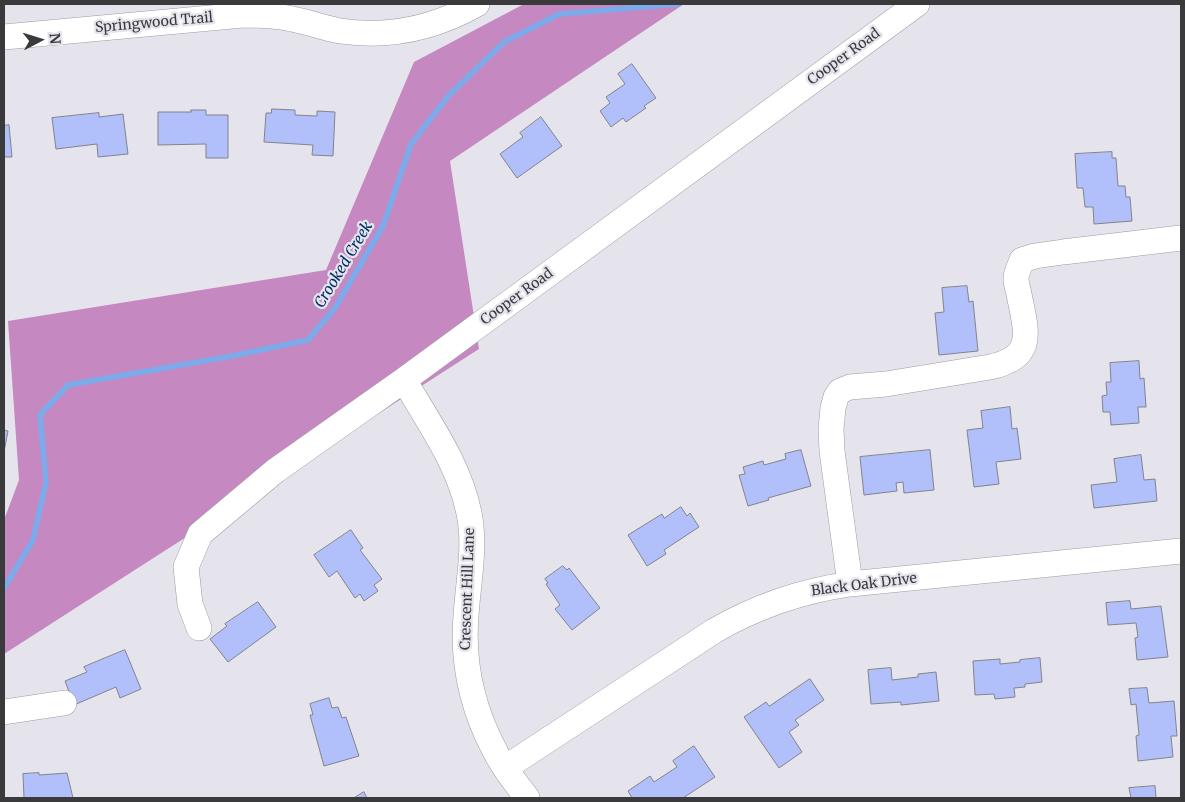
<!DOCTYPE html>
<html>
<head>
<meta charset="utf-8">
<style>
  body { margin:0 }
  #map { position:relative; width:1185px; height:802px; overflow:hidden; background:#e5e4ec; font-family:Merriweather,serif }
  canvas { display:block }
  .frame { position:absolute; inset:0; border:5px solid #3a3a3d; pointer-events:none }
  .north { position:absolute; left:15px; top:15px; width:50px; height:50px; -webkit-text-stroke:4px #e5e4ec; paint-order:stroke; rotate:85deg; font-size:14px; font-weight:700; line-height:20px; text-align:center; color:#3a3a3d }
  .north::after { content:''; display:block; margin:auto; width:18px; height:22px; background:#3a3a3d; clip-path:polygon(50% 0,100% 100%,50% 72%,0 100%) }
</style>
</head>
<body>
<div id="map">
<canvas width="1185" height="802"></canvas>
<div class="frame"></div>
<div class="north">N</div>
</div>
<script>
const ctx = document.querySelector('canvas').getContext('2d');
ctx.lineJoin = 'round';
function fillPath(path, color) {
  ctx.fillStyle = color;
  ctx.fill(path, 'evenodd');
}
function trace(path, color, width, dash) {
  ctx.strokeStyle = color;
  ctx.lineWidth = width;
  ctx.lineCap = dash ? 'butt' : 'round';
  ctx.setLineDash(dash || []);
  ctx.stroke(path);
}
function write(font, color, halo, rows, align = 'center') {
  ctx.font = font + ' Merriweather,serif';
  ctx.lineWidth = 4.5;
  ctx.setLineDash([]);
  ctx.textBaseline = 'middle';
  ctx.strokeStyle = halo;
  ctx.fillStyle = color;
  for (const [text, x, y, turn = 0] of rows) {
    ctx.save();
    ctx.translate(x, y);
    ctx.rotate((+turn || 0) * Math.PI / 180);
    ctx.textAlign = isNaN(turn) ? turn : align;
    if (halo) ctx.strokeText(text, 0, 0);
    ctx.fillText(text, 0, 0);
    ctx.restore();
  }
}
const forest = new Path2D(`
  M524,4H684L450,161L479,349L4,654V520L19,480L8,321L326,270L414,62Z`);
const stream = new Path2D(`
  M4,588L33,540L46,482L40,415L68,385L232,356L308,340L335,308L383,226L411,144L449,95L504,42L559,14L679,4`);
const building = new Path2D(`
  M632,64L656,98L644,106L646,108L626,122L623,118L611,127L600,111L610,103L606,97L625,84L618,74Z
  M272,109L295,110V115L317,116V111L335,112L333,156L312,155L313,145L264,142L266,113H271Z
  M191,110H206V115H228V158H206V144L158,145V112H191Z
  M99,113V117L123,114L128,154L98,157L97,144L56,149L52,118Z
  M541,117L562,146L517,178L500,154L523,137L520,133Z
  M9,125L12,157H4V126Z
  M1112,152V158H1116L1118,186H1125L1126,197H1130L1132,221L1094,224L1093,207H1085L1083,188H1077L1075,154Z
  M967,286L969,302L973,301L978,351L939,355L935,313L944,312L942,288Z
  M1139,361L1140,379L1144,378L1146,407H1138L1139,423L1111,425L1110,412H1103L1102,396L1107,395L1106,382H1111L1110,363Z
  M1010,407L1012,429L1017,428L1021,459L996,462L999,484L974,487L967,430L983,428L981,411Z
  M4,430L8,431L4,452Z
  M801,450L811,486L768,498L769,500L748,506L739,475L745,474L743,467L763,461L764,465L786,459L785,454Z
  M930,450L934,490L904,493L903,482L896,483L897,491L864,495L860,457Z
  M1141,455L1144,480L1155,479L1157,501L1094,508L1091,485L1117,482L1114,459Z
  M681,507L687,516L690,513L699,527L664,550L666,554L647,566L628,535L662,514L664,518Z
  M351,530L363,548L360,550L382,579L374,585L378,591L364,601L360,594L355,598L337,571L329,577L314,555Z
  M563,566L567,570L569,568L600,608L572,630L555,609L560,605L546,584L548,583L545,579Z
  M1130,601L1131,609L1161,606L1168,657L1137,660L1135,638L1138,637L1136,623L1108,625L1106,603Z
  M258,602L276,627L228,662L210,639L227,626L225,624Z
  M125,650L141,689L120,698L116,687L74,705L65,681L87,672L84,667Z
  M1040,658L1042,682L1025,684V687L1014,688L1015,697L995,699L994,694L975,695L973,661L1000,659V664L1020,662V660Z
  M891,668L892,680L918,677V674L936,672L939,701L901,705V702L871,704L868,670Z
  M810,679L824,700L795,720L799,725L789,732L802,752L779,768L744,717L766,702L769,706Z
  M1147,688L1149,703L1174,701L1177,736H1171L1173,757L1138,761L1136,736L1139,735L1136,704L1131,705L1129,689Z
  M329,698L332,708L338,707L342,718L346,717L359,756L324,766L310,715H313L310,704Z
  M694,746L715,777L683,798H632L628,791L650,776L654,782L677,767L673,761Z
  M39,773V775L67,773L73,798H24L23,774Z
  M1155,786L1156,798H1131L1129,788Z
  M364,792L367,798H354Z`);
const minor = new Path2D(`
  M4,37L243,15C259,15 276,15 292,19C308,22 324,28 340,31C388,38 435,28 477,4
  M404,380C429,423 459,464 469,513C476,546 468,583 466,616C462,665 472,708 495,751C503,768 516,783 527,798
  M850,584L832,451L831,429L833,408L836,397L840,391L850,387L886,384L990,367C1037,357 1026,331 1019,294C1018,289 1016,283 1016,279C1016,272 1020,266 1022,260L1035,256L1063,252L1181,238
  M199,628L190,604L186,567L200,534L275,471L404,380L917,4
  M4,712L64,703
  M505,768L714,631C757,606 801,591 850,584L1181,551`);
const streetNames = [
  ["Springwood Trail",154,23,-5],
  ["Cooper Road",844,57,-36],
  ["Cooper Road",517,297,-36],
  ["Black Oak Drive",864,585,-7],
  ["Crescent Hill Lane",468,589,-88]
];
const waterNames = [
  ["Crooked Creek",344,265,-59]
];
fillPath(forest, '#c688c1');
trace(stream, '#7cabeb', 5.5);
fillPath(building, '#b1bffa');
trace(building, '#82838a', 1);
trace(minor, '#9c9ba2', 26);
trace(minor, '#fff', 25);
write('14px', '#3a3a3d', '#e5e4ec', streetNames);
write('italic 15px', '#003169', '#e5e4ec', waterNames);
</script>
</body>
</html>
